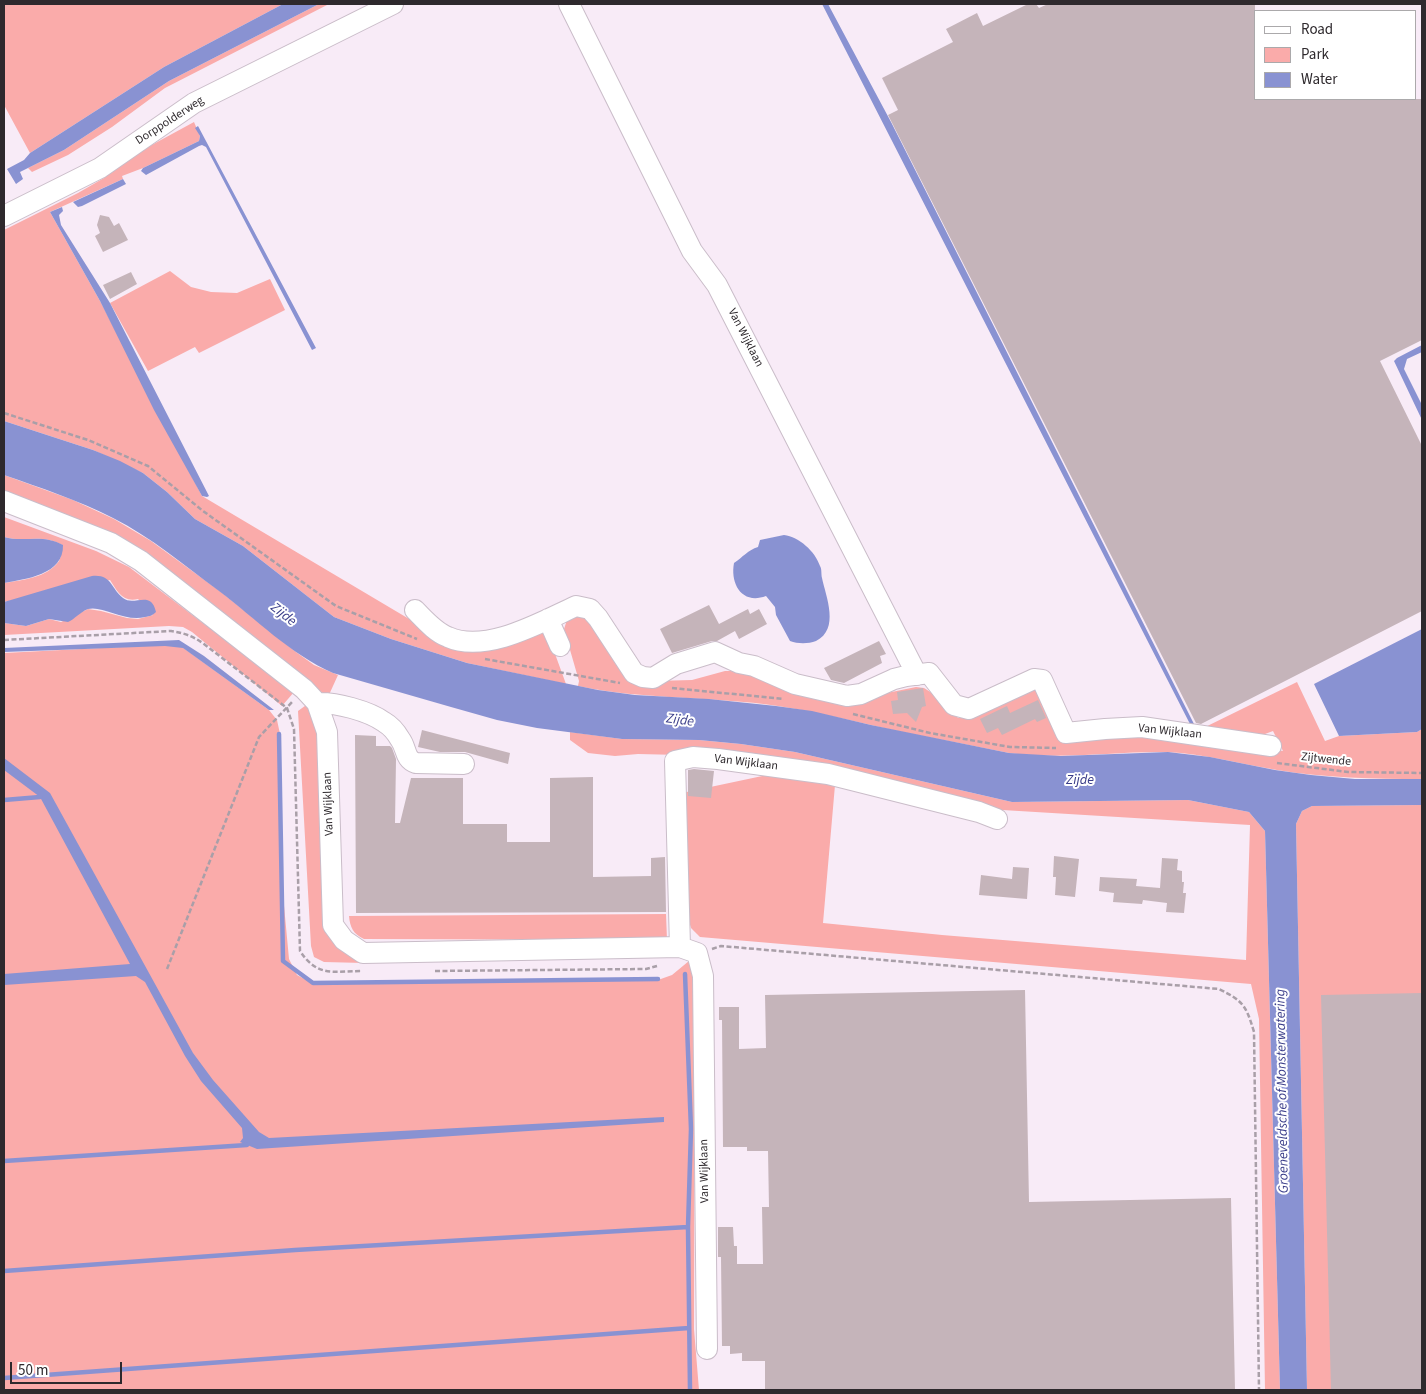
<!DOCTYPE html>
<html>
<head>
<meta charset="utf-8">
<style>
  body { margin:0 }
  #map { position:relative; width:1426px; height:1394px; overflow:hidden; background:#f8ebf7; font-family:"Source Sans 3",sans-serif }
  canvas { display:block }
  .frame { position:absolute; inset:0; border:5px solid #2e292d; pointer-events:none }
  .legend { position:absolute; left:1254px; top:10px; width:162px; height:90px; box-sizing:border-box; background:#fff; border:1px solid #aba9ab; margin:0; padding:6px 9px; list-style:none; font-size:15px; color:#2e292d }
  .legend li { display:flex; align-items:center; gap:10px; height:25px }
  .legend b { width:25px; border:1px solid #aba9ab }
  .scale { position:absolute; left:10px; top:1362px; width:112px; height:22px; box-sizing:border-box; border:2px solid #2e292d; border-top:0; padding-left:6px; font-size:15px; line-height:18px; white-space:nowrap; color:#2e292d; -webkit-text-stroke:4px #fff; paint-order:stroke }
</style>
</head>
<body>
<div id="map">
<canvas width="1426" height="1394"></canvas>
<div class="frame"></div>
<ul class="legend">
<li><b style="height:6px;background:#fff"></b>Road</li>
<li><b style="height:14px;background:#faabaa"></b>Park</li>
<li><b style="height:14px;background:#8992d2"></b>Water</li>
</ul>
<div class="scale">50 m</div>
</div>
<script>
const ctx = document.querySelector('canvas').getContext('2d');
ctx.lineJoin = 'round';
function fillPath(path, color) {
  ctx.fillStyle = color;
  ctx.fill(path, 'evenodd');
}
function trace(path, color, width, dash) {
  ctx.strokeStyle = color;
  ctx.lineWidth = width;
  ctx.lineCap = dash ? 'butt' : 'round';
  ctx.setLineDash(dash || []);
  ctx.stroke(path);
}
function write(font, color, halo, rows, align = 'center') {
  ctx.font = font + ' "Source Sans 3",sans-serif';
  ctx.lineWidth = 4;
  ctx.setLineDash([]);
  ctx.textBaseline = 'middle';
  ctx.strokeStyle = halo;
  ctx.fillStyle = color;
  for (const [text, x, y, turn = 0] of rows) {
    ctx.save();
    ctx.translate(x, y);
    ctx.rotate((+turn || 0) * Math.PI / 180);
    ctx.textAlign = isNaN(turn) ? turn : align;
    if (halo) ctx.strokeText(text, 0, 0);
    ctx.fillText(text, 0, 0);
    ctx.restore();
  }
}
const green = new Path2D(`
  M4,4H283L164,67L30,153L4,105Z
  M319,4H329L165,88L112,127L68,155L32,172L28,168L64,150L169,81Z
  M194,122L200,136L199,141L143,168L122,176L123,179L50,212L100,301L202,496L458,648L501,647L547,632L566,684L467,663L391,639L334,617L243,546L195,519L167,492L143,473L93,450L4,421V230L78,193L104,178L126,159Z
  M170,271L191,287L211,292L237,293L270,279L285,310L199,353L195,347L148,371L110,303Z
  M4,475L73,500L114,519L151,541L221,592L296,652L314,665L338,675L328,697L186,590L4,497Z
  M4,517L96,551L129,567L294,692L282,706L192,632L183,627L169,626L4,635V623L26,626L49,619L61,622L88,609L101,611L127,618L138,619L153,615L138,599C123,603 117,591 110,580L4,602V583C22,580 47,578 59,561C61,557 62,550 62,545C41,533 25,543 4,537Z
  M586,612L598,628L612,658L621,669L655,681L692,680L725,671H747L877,695L916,687L924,688L932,693L950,714L959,718L970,716L1035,686L1061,735L1173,733L1283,751L1273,731L1249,740L1193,733L1297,682L1325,741L1339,736L1417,732L1422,729V779C1374,779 1325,778 1277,770C1241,764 1205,754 1167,752C1115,751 1062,760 1009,753C992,750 975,746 959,743C929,737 900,732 871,725C840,718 810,711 778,706C712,696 644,700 578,686L579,681L564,629L566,623H563L564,617Z
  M178,644L269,710L277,720L280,734L283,895L289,959L297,975L312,983L658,980L672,975L695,956L694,1329L699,1390H4V653Z
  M309,703L317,710L344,947L364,963L324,962L314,957L311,946L298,711Z
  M570,732L622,739L699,740L741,744L795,752L1012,802L1188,800L1249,812L1265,831L1280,1390H1265L1259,1019L1251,984L700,937L691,928L686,911L682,793L767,775L835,785L823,923L942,935L1246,960L1250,825L986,809L681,755L638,754L615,756L588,753L570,740Z
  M1422,805V1390H1307L1296,824L1302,811L1312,806Z
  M666,914L667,940L364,939C353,934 350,927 349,916Z`);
const water = new Path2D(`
  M283,4H319L169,81L64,150L20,172L23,179L16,184L7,169L24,160L30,153L164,67Z
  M822,4H828L891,122L1194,724H1190Z
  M198,126L316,348L312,350L206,147L202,145L199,146L146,175L141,171L143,168L199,141L200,136L195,128Z
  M123,179L126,184L82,206L78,207L73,202Z
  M62,207L63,211L59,215L61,225L110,303L209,496L207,497L202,496L154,410L100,301L50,212Z
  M1422,345V352L1407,359L1404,369L1422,405V420L1394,361L1397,358Z
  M4,421L93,450L120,461L143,473L167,492L195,519L243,546L334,617L391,639L467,663L598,690L635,695L709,699L776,706L812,711L871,725L1009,753L1061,756L1168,752L1210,757L1275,770L1311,775L1355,779H1422V805L1312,806L1302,811L1296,824L1307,1390H1280L1265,831L1249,812L1188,800L1012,802L795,752L741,744L699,740L622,739L537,728L497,720L451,707L333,673C290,654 256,619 219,591C185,566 151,537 113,518C78,500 41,488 4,475Z
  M784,535C799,537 815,551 820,566C822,569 821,574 822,578C826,597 840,629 816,641C808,644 798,644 790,641L776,615L775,607L766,596C742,605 730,584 734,563C743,557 748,550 758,547L760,540Z
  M4,537C25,543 41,533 63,545C64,575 25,579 4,583Z
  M92,576C112,574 111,589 123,598C134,607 151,589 156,612C152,616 150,616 145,617C124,622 102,605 88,609C80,612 75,619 68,622L49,619L26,626L4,623V602Z
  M1422,629V729L1417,732L1339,736L1314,684Z
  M179,640L204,656L274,710H269L183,648L165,646L4,652V648Z
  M4,758L50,793L193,1053L213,1080L259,1132L269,1138L664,1117V1122L257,1149L240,1142L243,1138L242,1128L201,1081L185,1056L145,982L136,976L4,985V974L130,964L40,797L4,770Z`);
const stream = new Path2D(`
  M279,734L283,961L313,983L658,979
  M4,800L40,797
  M685,974L691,1129L688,1227L690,1390
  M4,1161L247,1145
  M4,1271L295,1250L688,1227
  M4,1378L689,1328`);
const building = new Path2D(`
  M1028,4H1036L1039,8L1048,4H1255V99H1422V340L1380,361L1422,446V611L1201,724L1196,723L888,115L898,110L882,78L953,42L946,29L977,13L983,26Z
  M100,215L109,217L114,226L119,223L128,240L103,252L95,236L100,233L97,225Z
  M131,272L137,284L110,299L103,285Z
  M709,605L719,624L748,609L750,614L759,609L767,624L739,639L735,631L717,641H712L672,653L660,629Z
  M879,641L886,654L880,656L882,663L844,683L831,680L824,668Z
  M923,688L926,706L922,707L916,722L907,713L893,714L891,701L898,700L897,692Z
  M1038,700L1046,718L1037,722L1035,719L1002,735L998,728L987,733L980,719L1007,706L1010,713Z
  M422,730L510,753L508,764L465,752H440L418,747Z
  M355,735L376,736V746H390L392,748L396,759L395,823H400L411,778H463V824H507V842H550V778L593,777V877L651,876V858L665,857L666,912L356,913Z
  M694,769L714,771L711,798L688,796V770Z
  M1054,856L1079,859L1075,897L1055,895L1056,877H1053Z
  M1162,858L1178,859L1177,870L1182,871V882H1184L1183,893H1186L1184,913L1166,912L1167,903L1143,900L1142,904L1113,902L1114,893L1099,891L1100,877L1137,879L1136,886L1160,888Z
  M1013,867L1029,868L1027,899L979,895L981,875L1012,879Z
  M1025,990L1029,1202L1231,1198L1235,1390H765V1361H742V1353L730,1354V1346H722L721,1257H718V1227H733L734,1246H737V1264H763L762,1207H769L768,1151H747V1147H723L722,1020H719V1007H739V1049L766,1048L765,995Z
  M1422,993V1390H1331L1321,995Z`);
const path = new Path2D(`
  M4,413L88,440L148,466L203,511L336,606L417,639
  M4,640L171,631C184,633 193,636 204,644L287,708L294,729L300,951C318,978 334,971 362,971
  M485,659L620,683
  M672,688L784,699
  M853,714L930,733L1010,747L1056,748
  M1277,763L1348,772L1422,773
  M712,949L721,946L1219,989C1243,1001 1246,1005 1254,1032L1259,1390
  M167,969L259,737L293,701
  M435,971L646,969L657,966`);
const minor = new Path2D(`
  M569,4L692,251L717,285L917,675
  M4,216L100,168L194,103L393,4
  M4,501L111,543L141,561L304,689L317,703L327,732L333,925L344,940L363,953L680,947L675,761L693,757L718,759L828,774L979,812L997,819
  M415,610C425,620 435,632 448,637C486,654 541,622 576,606L590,609L598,618L634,673L643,677L653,678L676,664L715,652L739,663L754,666L795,684L847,696L861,694L894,679L906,676L929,673L954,705L969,709L1034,679L1042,680L1066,733L1105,729L1142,727L1271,746
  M548,619L560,646
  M317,703C335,702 369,711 384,722C391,726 396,732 400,739C407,748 404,759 416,763L464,764
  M680,947L697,953L703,976L707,1349`);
const streetNames = [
  ["Dorppolderweg",170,121,-33],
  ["Van Wijklaan",745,338,63],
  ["Van Wijklaan",1170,732,6],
  ["Zijtwende",1326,760,6],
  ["Van Wijklaan",746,763,7],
  ["Van Wijklaan",329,804,-92],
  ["Van Wijklaan",705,1171,-91]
];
const waterNames = [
  ["Zijde",283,615,38],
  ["Zijde",680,721,7],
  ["Zijde",1080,781],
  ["Groeneveldsche of Monsterwatering",1283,1091,-91]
];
fillPath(green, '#faabaa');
fillPath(water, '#8992d2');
trace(stream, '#8992d2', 4.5);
fillPath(building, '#c5b4ba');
trace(minor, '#cabdc9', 22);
trace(path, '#a99fa8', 2.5, [5, 2.5]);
trace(minor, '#fff', 20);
write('12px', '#2e292d', '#fff', streetNames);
write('italic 14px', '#3a3d89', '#fff', waterNames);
</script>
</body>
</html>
